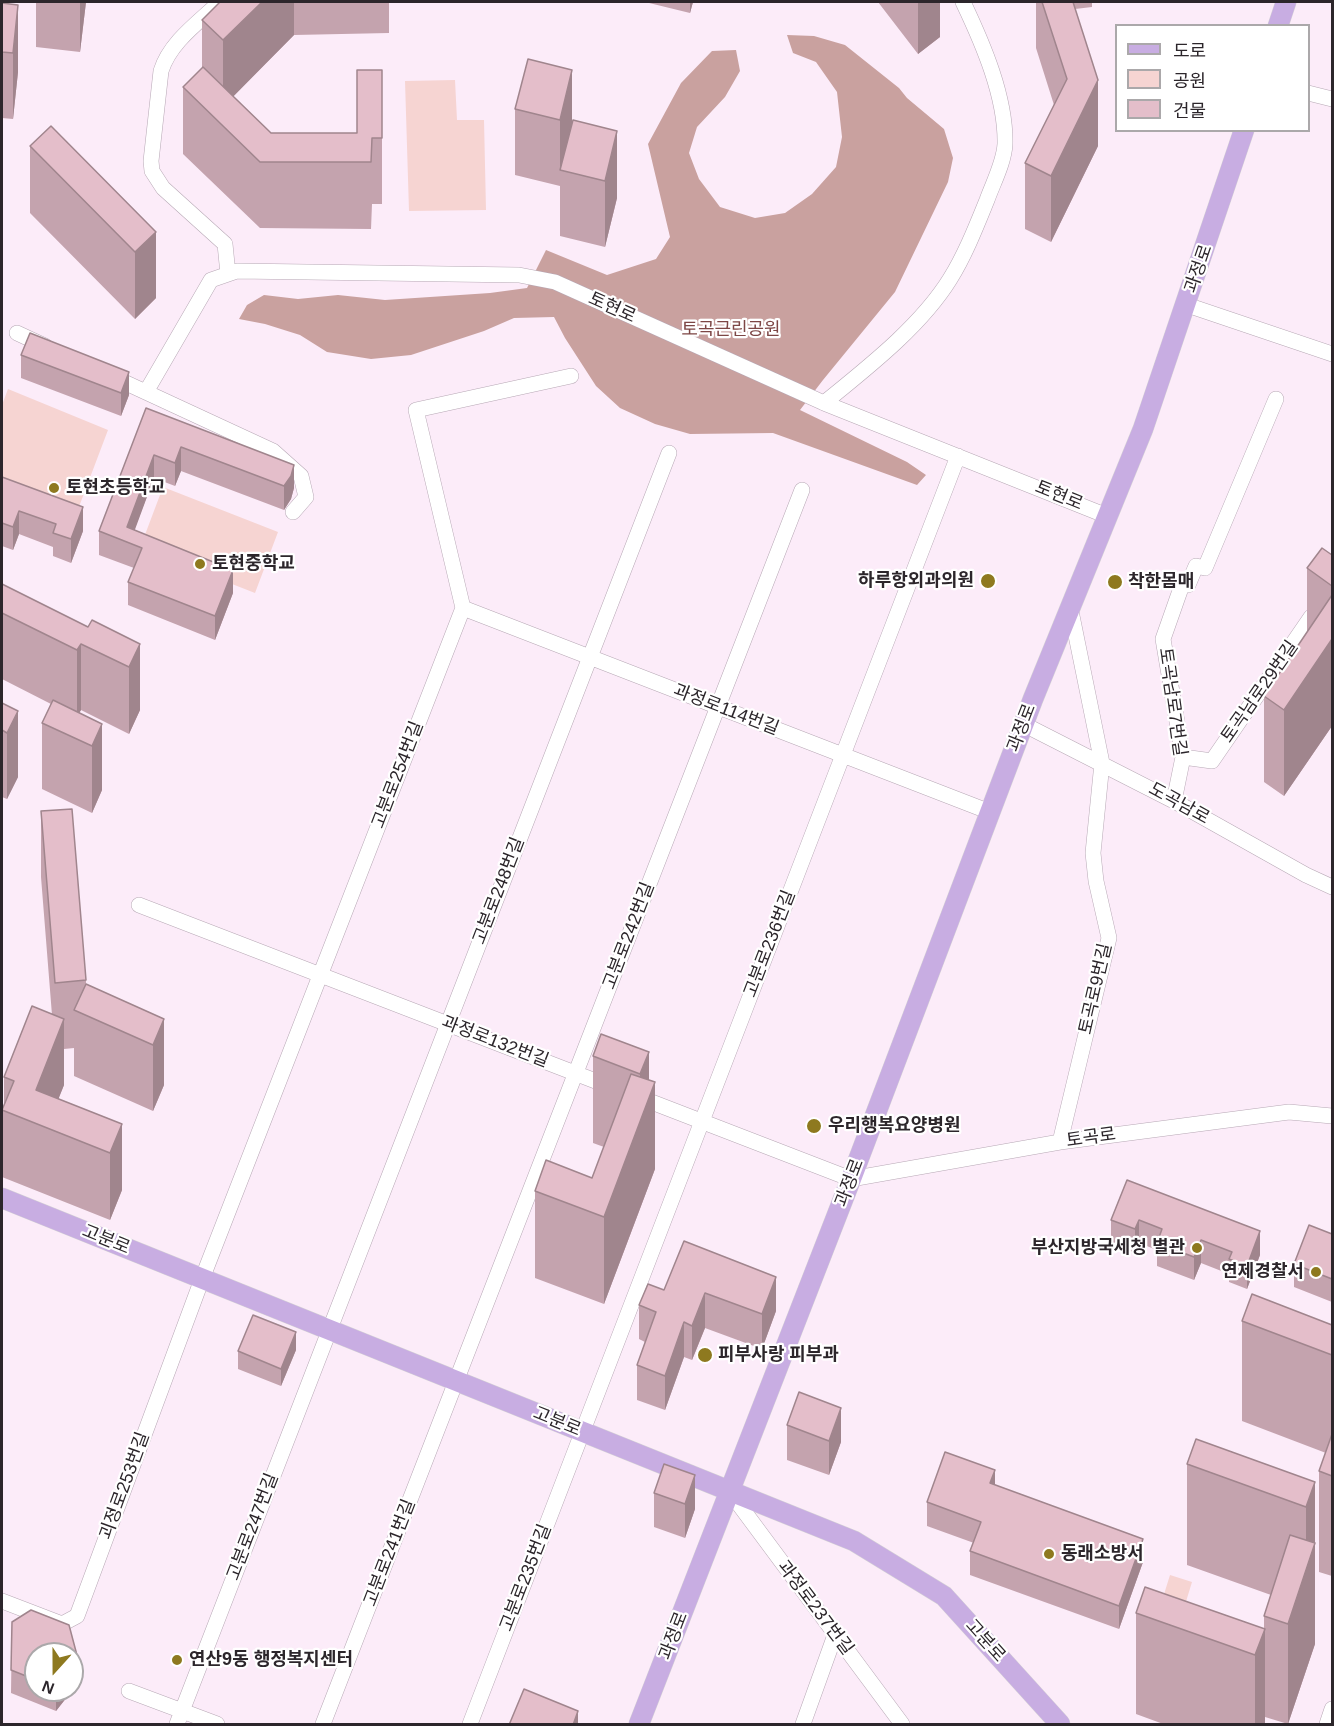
<!DOCTYPE html>
<html>
<head>
<meta charset="utf-8">
<style>
  body { margin:0 }
  #map { position:relative; width:1334px; height:1726px; overflow:hidden; background:#fcecf9; font-family:Arial,"Noto Sans KR",sans-serif }
  canvas { display:block }
  .frame { position:absolute; inset:0; border:3px solid #2c262b; pointer-events:none }
  .legend { position:absolute; left:1115px; top:24px; width:195px; height:108px; box-sizing:border-box; background:#fff; border:2px solid #aba8aa; margin:0; padding:8px 10px; list-style:none; font-size:18px; color:#2c262b }
  .legend li { display:flex; align-items:center; gap:12px; height:30px }
  .legend b { width:30px; border:2px solid #aba8aa }
  .north { position:absolute; left:24px; top:1642px; width:60px; height:60px; box-sizing:border-box; background:#fff; border:2px solid #aba8aa; border-radius:50%; rotate:201deg; font-size:16px; font-weight:700; line-height:24px; text-align:center; color:#2c262b }
  .north::after { content:''; display:block; margin:auto; width:21px; height:27px; background:#8e791f; clip-path:polygon(50% 0,100% 100%,50% 72%,0 100%) }
</style>
</head>
<body>
<div id="map">
<canvas width="1334" height="1726"></canvas>
<div class="frame"></div>
<ul class="legend">
<li><b style="height:8px;background:#c8ade2"></b>도로</li>
<li><b style="height:16px;background:#f6d4d2"></b>공원</li>
<li><b style="height:16px;background:#e4beca"></b>건물</li>
</ul>
<div class="north">N</div>
</div>
<script>
const ctx = document.querySelector('canvas').getContext('2d');
ctx.lineJoin = 'round';
function fillPath(path, color) {
  ctx.fillStyle = color;
  ctx.fill(path, 'evenodd');
}
function trace(path, color, width, dash) {
  ctx.strokeStyle = color;
  ctx.lineWidth = width;
  ctx.lineCap = dash ? 'butt' : 'round';
  ctx.setLineDash(dash || []);
  ctx.stroke(path);
}
function write(font, color, halo, rows, align = 'center') {
  ctx.font = font + ' Arial,"Noto Sans KR",sans-serif';
  ctx.lineWidth = 4.5;
  ctx.setLineDash([]);
  ctx.textBaseline = 'middle';
  ctx.strokeStyle = halo;
  ctx.fillStyle = color;
  for (const [text, x, y, turn = 0] of rows) {
    ctx.save();
    ctx.translate(x, y);
    ctx.rotate((+turn || 0) * Math.PI / 180);
    ctx.textAlign = isNaN(turn) ? turn : align;
    if (halo) ctx.strokeText(text, 0, 0);
    ctx.fillText(text, 0, 0);
    ctx.restore();
  }
}
const green = new Path2D(`
  M455,80L457,120H484L486,210L409,211L405,81Z
  M8,389L108,430L77,512L2,483V405Z
  M163,487L278,532L255,593L140,548Z
  M1170,1575L1192,1582L1173,1644L1151,1636Z`);
const forest = new Path2D(`
  M787,35L814,36L845,45L899,88L907,98L944,129L953,158L948,182L895,292L823,380L800,410L907,462L926,475L917,485L773,433L690,434L655,424L620,408L596,386L565,338L554,317L514,318L484,331L411,355L371,359L327,352L300,335L265,324L239,319L247,305L264,295L298,299L338,295L385,300L490,293L527,288L546,250L607,275L656,259L670,237L648,144L681,83L712,51L736,50L740,71L725,97L697,127L689,153L699,179L720,207L755,218L785,213L812,194L836,167L842,137L837,92L816,62L793,53Z`);
const minor = new Path2D(`
  M220,2C199,22 170,42 161,71L151,161L152,171L163,188L225,244L228,274
  M1308,93L1332,99
  M1187,305L1332,354
  M17,333L45,346
  M111,376L273,451L301,476L306,497L293,512
  M146,392L211,280L237,271L519,275L555,282L824,403L1107,516
  M824,403C867,368 921,326 950,279C965,255 976,227 987,200C993,183 1004,163 1005,144C1006,97 983,44 963,2
  M463,608L990,812
  M1023,724L1174,801L1306,875L1332,887
  M1183,757L1212,761L1311,617L1332,609
  M1174,801L1183,757L1163,639L1182,585H1188L1196,566L1205,568L1276,399
  M139,905L611,1087
  M636,1096L851,1179L1060,1142L1289,1112L1332,1116
  M1060,1142L1109,938L1096,881L1093,853L1102,763L1070,606
  M729,1491L902,1724
  M2,1601L62,1624L77,1616L202,1279L463,608L416,410L571,376
  M129,1691L217,1724
  M177,1724L669,453
  M323,1724L802,490
  M470,1724L958,456
  M803,1724L835,1635
  M1327,1724L1332,1709`);
const major = new Path2D(`
  M1278,26L1286,2
  M2,1198L854,1541L944,1596L1060,1724
  M639,1724L851,1179L1033,699L1143,429L1244,130`);
const wall = new Path2D(`
  M36,2H86L80,52L36,47Z
  M220,2H389V33L294,35L233,96L271,133H357L382,70V204H372L371,229L260,228L183,154V87L202,68V20Z
  M645,2H693L690,13Z
  M878,2H940V37L918,54Z
  M1036,2H1092V7L1075,9L1098,146L1051,242L1025,229V163L1054,105L1036,48Z
  M2,3L18,72L13,119L2,118Z
  M515,109L572,122L617,198L605,247L560,236V184V186L515,175Z
  M30,146L156,232V298L135,319L30,213Z
  M21,355L129,395L121,416L21,378Z
  M146,408L294,488L291,499L284,510L181,471L175,486L154,478L134,530L233,593L215,640L128,605V582L134,568L99,555V531Z
  M2,477L83,531L71,563L53,556V547L19,534L13,550L2,546Z
  M1332,555V726L1284,796L1264,782V696L1307,633V568Z
  M2,584L88,627L140,644V710L129,734L81,710L79,713L102,724V790L92,813L42,789V723L51,704L2,679Z
  M2,703L18,777L7,799L2,797Z
  M41,811L86,980V984L164,1019V1085L153,1111L74,1076V1048L64,1049V1085L58,1099L122,1124V1190L110,1220L2,1177V1110L4,1106V1077L52,1015L41,877Z
  M601,1034L649,1080L655,1169L604,1304L535,1278V1191L592,1178L604,1147L593,1143V1056Z
  M1127,1180L1260,1255L1247,1289L1229,1282V1274L1201,1263L1194,1280L1157,1266V1250L1139,1243L1135,1253L1111,1243V1220Z
  M1332,1234V1302L1294,1287V1264Z
  M684,1241L776,1311L762,1349L705,1328L692,1360L684,1357L665,1410L637,1400V1365L645,1342L639,1339V1305L664,1290Z
  M1242,1321L1332,1325V1576L1319,1572V1471L1326,1453L1242,1421Z
  M296,1350L281,1386L238,1369V1351Z
  M787,1425L841,1442L829,1475L787,1460Z
  M664,1464L695,1509L685,1538L654,1527V1493Z
  M1187,1464L1315,1482V1644L1288,1724L1265,1717V1725H1166L1136,1714V1613L1264,1629V1616L1271,1595L1187,1565Z
  M995,1485L1143,1562L1119,1629L970,1575V1551L974,1543L927,1526V1502Z
  M31,1610L69,1625L78,1659V1683L56,1711L11,1693L12,1622ZM36,1654H72V1690H36Z`);
const shadedWall = new Path2D(`
  M80,2H86L80,52Z
  M262,2H294V35L223,107V40Z
  M690,2H693L690,13Z
  M918,2H940V37L918,54Z
  M18,5V72L13,119V53Z
  M572,70V136L560,170V186V120Z
  M1098,80V146L1051,242V176Z
  M617,131V198L605,247V181Z
  M156,232V298L135,319V252Z
  M129,372V395L121,416V393Z
  M181,447V471L175,486V463Z
  M154,455V478L130,543L127,527Z
  M294,465V488L291,499L284,510V486Z
  M83,507V531L71,563V539Z
  M19,511V534L13,550V527Z
  M233,570V593L215,640V616Z
  M1332,639V726L1284,796V710Z
  M81,644V710L77,717V650Z
  M140,644V710L129,734V667Z
  M18,711V777L7,799V733Z
  M102,724V790L92,813V746Z
  M64,1019V1085L47,1128L36,1090Z
  M164,1019V1085L153,1111V1045Z
  M649,1052V1098L655,1082V1169L604,1304V1217L640,1120V1074Z
  M122,1124V1190L110,1220V1153Z
  M1139,1220V1243L1135,1253V1229Z
  M1260,1231V1255L1247,1289V1266Z
  M1201,1240V1263L1194,1280V1257Z
  M776,1277V1311L762,1349V1314Z
  M705,1293V1328L692,1360V1326Z
  M684,1322V1357L665,1410V1376Z
  M296,1332V1350L281,1386V1369Z
  M841,1408V1442L829,1475V1441Z
  M995,1470V1494L990,1483Z
  M695,1475V1509L685,1538V1504Z
  M1315,1482V1644L1288,1724V1624L1306,1569V1507Z
  M1143,1539V1562L1119,1629V1606Z
  M1265,1629V1725H1255V1655Z
  M78,1659V1683L56,1711V1690H72V1667Z
  M578,1711V1725H573Z`);
const building = new Path2D(`
  M220,2H262L223,40L202,20Z
  M1042,2H1073L1098,80L1051,176L1025,163L1067,79Z
  M2,3L18,5L13,53L2,52Z
  M528,59L572,70L560,120L515,109Z
  M203,67L271,133H357V70H382V138H372L371,162H260L183,87Z
  M573,120L617,131L605,181L560,170Z
  M51,126L156,232L135,252L30,146Z
  M30,333L129,372L121,393L21,355Z
  M146,408L294,465L291,476L284,486L181,447L175,463L154,455L127,527L233,570L215,616L128,582L142,548L99,531Z
  M2,477L83,507L71,539L53,533L56,524L19,511L13,527L2,523Z
  M1322,548L1332,555V586L1307,568Z
  M2,584L88,627L92,620L140,644L129,667L81,644L77,650L2,613Z
  M1332,595V639L1284,710L1264,696Z
  M53,700L102,724L92,746L42,723Z
  M2,703L18,711L7,733L2,730Z
  M72,809L86,980L55,983L41,811Z
  M86,984L164,1019L153,1045L74,1010Z
  M32,1006L64,1019L36,1090L122,1124L110,1153L2,1110L14,1081L4,1077Z
  M601,1034L649,1052L640,1074L593,1056Z
  M631,1074L655,1082L604,1217L535,1191L546,1160L592,1178Z
  M1127,1180L1260,1231L1247,1266L1229,1259L1232,1252L1201,1240L1194,1257L1157,1243L1162,1229L1139,1220L1135,1229L1111,1220Z
  M1309,1225L1332,1234V1279L1294,1264Z
  M684,1241L776,1277L762,1314L705,1293L692,1326L684,1322L665,1376L637,1365L656,1312L639,1305L648,1284L664,1290Z
  M1252,1294L1332,1325V1355L1242,1321Z
  M253,1315L296,1332L281,1369L238,1351Z
  M799,1392L841,1408L829,1441L787,1425Z
  M1332,1434V1476L1319,1471Z
  M1196,1439L1315,1482L1306,1507L1187,1464Z
  M945,1452L995,1470L990,1483L1143,1539L1119,1606L970,1551L981,1522L927,1502Z
  M664,1464L695,1475L685,1504L654,1493Z
  M1290,1535L1315,1543L1288,1624L1264,1616Z
  M1145,1587L1265,1629L1255,1655L1136,1613Z
  M31,1610L69,1625L78,1659L72,1667V1654H36V1680L11,1670L12,1622Z
  M524,1689L578,1711L573,1725H509Z`);
const markers = [
  [54,488,6,"#8e791f"],
  [200,564,6,"#8e791f"],
  [988,581,8,"#8e791f"],
  [1115,582,8,"#8e791f"],
  [814,1126,8,"#8e791f"],
  [1197,1248,6,"#8e791f"],
  [1316,1272,6,"#8e791f"],
  [705,1355,8,"#8e791f"],
  [1049,1554,6,"#8e791f"],
  [177,1660,6,"#8e791f"]
];
const streetNames = [
  ["과정로",1199,269,-71],
  ["토현로",612,308,24],
  ["토현로",1059,496,22],
  ["토곡남로29번길",1260,692,-55],
  ["토곡남로7번길",1172,702,82],
  ["과정로114번길",726,710,21],
  ["과정로",1022,728,-69],
  ["고분로254번길",398,775,-69],
  ["도곡남로",1179,804,29],
  ["고분로248번길",499,891,-69],
  ["고분로242번길",629,936,-69],
  ["고분로236번길",770,944,-69],
  ["토곡로9번길",1096,989,-77],
  ["과정로132번길",495,1042,21],
  ["토곡로",1091,1138,-8],
  ["과정로",850,1183,-69],
  ["고분로",106,1240,22],
  ["고분로",557,1422,22],
  ["괴정로253번길",125,1486,-70],
  ["고분로247번길",253,1527,-69],
  ["고분로241번길",390,1553,-69],
  ["고분로235번길",526,1578,-69],
  ["과정로237번길",815,1608,53],
  ["과정로",674,1636,-69],
  ["고분로",985,1641,48]
];
const parkNames = [
  ["토곡근린공원",731,330]
];
const poiNames = [
  ["토현초등학교",66,488],
  ["토현중학교",212,564],
  ["하루항외과의원",974,581,"right"],
  ["착한몸매",1128,582],
  ["우리행복요양병원",828,1126],
  ["부산지방국세청 별관",1185,1248,"right"],
  ["연제경찰서",1304,1272,"right"],
  ["피부사랑 피부과",718,1355],
  ["동래소방서",1061,1554],
  ["연산9동 행정복지센터",189,1660]
];
fillPath(green, '#f6d4d2');
fillPath(forest, '#c9a19f');
trace(minor, '#b7a8b5', 16);
trace(major, '#d5d4d5', 21);
trace(minor, '#fff', 15);
trace(major, '#c8ade2', 20);
fillPath(wall, '#c4a3ae');
fillPath(shadedWall, '#a0858d');
fillPath(building, '#e4beca');
trace(building, '#a0858d', 1.5);
for (const [x, y, r, color] of markers) {
  const dot = new Path2D();
  dot.arc(x, y, r, 0, 2 * Math.PI);
  ctx.fillStyle = color;
  ctx.fill(dot);
  trace(dot, '#fff', 2);
}
write('18px', '#2c262b', '#fff', streetNames);
write('18px', '#7d4645', '#fff', parkNames);
write('bold 18px', '#2c262b', '#fff', poiNames, 'left');
</script>
</body>
</html>
